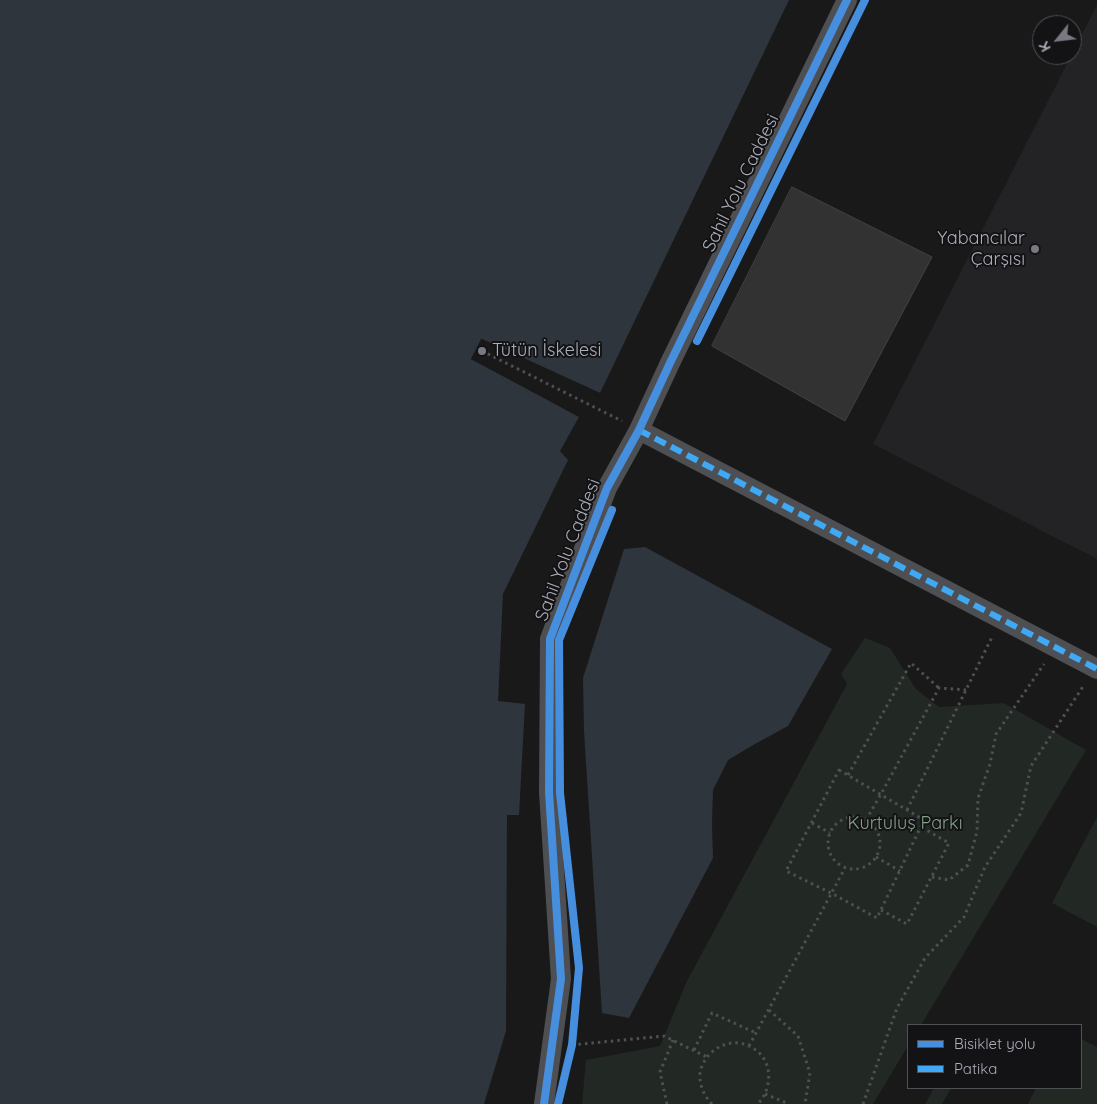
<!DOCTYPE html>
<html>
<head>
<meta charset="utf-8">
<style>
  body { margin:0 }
  #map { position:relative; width:1097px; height:1104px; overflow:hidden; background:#191919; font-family:Quicksand,sans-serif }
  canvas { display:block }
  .legend { position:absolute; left:907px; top:1024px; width:175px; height:65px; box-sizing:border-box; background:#131315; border:1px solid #505157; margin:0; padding:6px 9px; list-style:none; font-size:15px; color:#acafb9 }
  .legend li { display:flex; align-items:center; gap:10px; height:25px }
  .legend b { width:25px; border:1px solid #505157 }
  .north { position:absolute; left:1032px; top:15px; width:50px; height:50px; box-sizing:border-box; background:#131315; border:1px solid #505157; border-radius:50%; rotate:241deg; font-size:14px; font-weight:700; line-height:20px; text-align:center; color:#acafb9 }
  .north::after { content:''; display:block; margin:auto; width:18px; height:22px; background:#797a81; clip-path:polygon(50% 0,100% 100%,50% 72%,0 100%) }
</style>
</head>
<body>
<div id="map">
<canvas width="1097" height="1104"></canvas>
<ul class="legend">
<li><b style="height:6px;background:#468fdf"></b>Bisiklet yolu</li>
<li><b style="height:6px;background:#3fa9f5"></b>Patika</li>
</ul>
<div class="north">K</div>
</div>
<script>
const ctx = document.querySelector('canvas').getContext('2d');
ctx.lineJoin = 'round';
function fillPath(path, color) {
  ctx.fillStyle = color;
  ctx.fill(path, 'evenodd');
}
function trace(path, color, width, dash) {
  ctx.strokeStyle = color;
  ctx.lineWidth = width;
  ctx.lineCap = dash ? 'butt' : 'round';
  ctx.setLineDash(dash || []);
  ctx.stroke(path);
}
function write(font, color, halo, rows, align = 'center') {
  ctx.font = font + ' Quicksand,sans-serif';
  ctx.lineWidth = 4;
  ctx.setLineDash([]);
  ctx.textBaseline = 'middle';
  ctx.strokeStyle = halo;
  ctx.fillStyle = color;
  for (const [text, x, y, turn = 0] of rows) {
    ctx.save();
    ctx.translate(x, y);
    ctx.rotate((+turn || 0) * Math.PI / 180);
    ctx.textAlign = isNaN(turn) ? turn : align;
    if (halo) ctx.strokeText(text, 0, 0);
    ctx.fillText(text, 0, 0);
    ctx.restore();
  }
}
const built = new Path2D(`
  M1097,5V559L873,444Z`);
const green = new Path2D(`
  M865,638L890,648L916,689L939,707L1004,703L1086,750L921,1025H908V1046L873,1104H582L586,1060L660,1046L687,981L847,684L841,674Z
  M1097,817V927L1052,903Z
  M1081,1039L1097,1047V1104H1028L1036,1088H1081Z
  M934,1088H951L942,1104H925Z`);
const water = new Path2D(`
  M0,0H789L600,393L482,339L471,359L579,417L560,451L568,460L503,594L498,701L525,704L519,815H507L506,1031L484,1104H0Z
  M645,547L832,649L788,726L755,744L728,760L713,790L712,824L713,858L629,1018L602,1013L584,731L583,678L624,549Z`);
const pier = new Path2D(`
  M481,339L600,393L599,396L483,342L474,358L580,415L582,417L471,359Z`);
const building = new Path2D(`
  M792,187L932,257L845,421L712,346Z`);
const path = new Path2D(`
  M482,351L622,421
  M839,770L924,820L877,918L831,893L786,871Z
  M848,775L911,663L939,688
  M907,810L992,637
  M828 843a26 26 0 1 1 52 0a26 26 0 1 1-52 0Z
  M866,820L881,794L939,688L966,690
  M812,823L830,833
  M876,857L900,871
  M932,877L949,880L968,865L977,831L978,798L990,764L996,734L1044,664
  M881,910L907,924L949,843L921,827
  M769,1010L798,1036L810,1073L805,1104
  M572,1045L664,1036L707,1057
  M749,1046L845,868
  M694,1050L712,1013L756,1033
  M765,1094L789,1104
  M667,1104L660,1072L673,1040
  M712,1104C704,1096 699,1085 700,1073C704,1051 728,1036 749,1046C773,1057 774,1086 758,1104
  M863,1104L897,1008L925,958L964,917L985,867L1021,813L1031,766L1084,685`);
const street = new Path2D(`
  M639,430L1097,669
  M544,1104L561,979L549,792L550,639L607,488L639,430L670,363L847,0`);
const quiet = new Path2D(`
  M639,430L1097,669`);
const cycleway = new Path2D(`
  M697,341L865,0
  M544,1104L561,979L549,792L550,639L607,488L639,430L670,363L847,0
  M558,1104L572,1045L579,968L560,793L559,640L612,510`);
const markers = [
  [1035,249,5,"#797a81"],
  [482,351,5,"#797a81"]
];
const streetNames = [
  ["Sahil Yolu Caddesi",741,183,-64],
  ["Sahil Yolu Caddesi",568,550,-69]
];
const poiNames = [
  ["Yabancılar",1025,239],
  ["Çarşısı",1025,260],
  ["Tütün İskelesi",492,351,"left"]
];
const parkNames = [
  ["Kurtuluş Parkı",905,824]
];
fillPath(built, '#232325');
fillPath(green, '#222823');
fillPath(water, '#2f353c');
fillPath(pier, '#191919');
fillPath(building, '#323233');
trace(building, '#424245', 1);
trace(path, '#4f5053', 3, [2.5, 4]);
trace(street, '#4e4f52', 20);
trace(quiet, '#3fa9f5', 6, [12, 6]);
trace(cycleway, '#468fdf', 8);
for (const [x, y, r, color] of markers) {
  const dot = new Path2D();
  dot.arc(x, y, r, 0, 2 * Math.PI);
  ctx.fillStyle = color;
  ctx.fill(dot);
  trace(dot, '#131315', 2);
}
write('18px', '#acafb9', '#131315', streetNames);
write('18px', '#acafb9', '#131315', poiNames, 'right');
write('18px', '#85a288', '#131315', parkNames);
</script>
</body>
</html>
